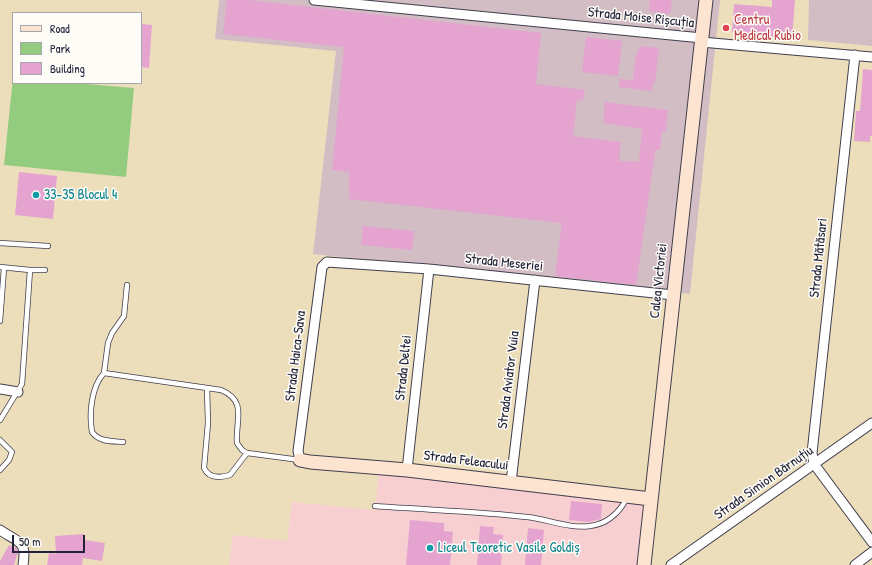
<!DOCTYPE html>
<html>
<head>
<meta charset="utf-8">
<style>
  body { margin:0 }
  #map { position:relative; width:872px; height:565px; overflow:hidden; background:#eddebb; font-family:"Patrick Hand",sans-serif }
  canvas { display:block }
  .legend { position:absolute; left:12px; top:12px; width:130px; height:72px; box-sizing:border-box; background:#fdfcf7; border:1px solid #a5a5ac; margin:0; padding:5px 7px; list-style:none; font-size:12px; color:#22223b }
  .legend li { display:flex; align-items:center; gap:8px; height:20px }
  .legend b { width:20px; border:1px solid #a5a5ac }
  .scale { position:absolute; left:12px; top:535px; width:73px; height:18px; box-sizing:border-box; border:2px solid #22223b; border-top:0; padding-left:5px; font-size:12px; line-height:14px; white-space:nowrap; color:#22223b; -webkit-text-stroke:3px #fdfcf7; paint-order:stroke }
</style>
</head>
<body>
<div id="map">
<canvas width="872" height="565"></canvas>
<ul class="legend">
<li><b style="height:5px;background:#fde4d1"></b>Road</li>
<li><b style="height:11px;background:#94cc7f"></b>Park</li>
<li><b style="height:11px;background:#e5a3cf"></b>Building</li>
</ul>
<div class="scale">50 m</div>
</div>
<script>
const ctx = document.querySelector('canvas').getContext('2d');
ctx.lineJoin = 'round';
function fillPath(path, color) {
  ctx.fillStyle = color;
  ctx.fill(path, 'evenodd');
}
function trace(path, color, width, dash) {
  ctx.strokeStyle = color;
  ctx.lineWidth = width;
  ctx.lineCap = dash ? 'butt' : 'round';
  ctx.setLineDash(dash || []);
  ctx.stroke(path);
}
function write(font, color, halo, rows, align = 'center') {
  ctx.font = font + ' "Patrick Hand",sans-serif';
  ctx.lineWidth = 3;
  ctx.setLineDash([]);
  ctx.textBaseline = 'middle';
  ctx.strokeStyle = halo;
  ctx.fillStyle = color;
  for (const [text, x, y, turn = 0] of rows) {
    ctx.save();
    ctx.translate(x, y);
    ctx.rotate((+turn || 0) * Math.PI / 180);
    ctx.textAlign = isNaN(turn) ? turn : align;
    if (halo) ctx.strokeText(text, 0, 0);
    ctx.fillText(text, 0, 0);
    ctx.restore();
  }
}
const built = new Path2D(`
  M379,468L651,499L644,565H229L233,535L287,541L292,502L375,510Z`);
const industrial = new Path2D(`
  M219,0H720L690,294L313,254L336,51L215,39Z
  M809,0H872V46L808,40Z`);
const green = new Path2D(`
  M13,77V83H75L134,88L126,177L4,165Z`);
const building = new Path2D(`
  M227,0H248L541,33L536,84L585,90L583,101L577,100L573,136L621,142L619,161L639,162L642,129L603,123L605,102L668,110L666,131H662L660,150H655V152L636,285L555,276L562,223L349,199V172L332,170L344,47L223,34Z
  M650,0H672L670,14L649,11Z
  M772,0H795L792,39L732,32L734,4L772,7Z
  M141,24L152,25L149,68L141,67Z
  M586,37L622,41L618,76L582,72Z
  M639,46L659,48L655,82H653L652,91L619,87L620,79L633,80L636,54H638Z
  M863,69L872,70V136H870V142L854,141L856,111H860Z
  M19,172L57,176L53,219L15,215Z
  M363,226L414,231L412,250L361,245Z
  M571,501L602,504L601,519L588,522L569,520Z
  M410,520L444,523V531L453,532L450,565H406Z
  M480,526L494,527L493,534L503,535L501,565H477Z
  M528,528L544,530L541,565H525Z
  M84,534V540L105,543L102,561L83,558L82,565H47L49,553L56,554L55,536Z
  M9,545L17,548L18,552L14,565H0V561Z`);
const lane = new Path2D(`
  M0,243L48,246
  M0,267L30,270L22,384L0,420
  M30,270H45
  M0,321L4,268
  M104,373L108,343L112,333L124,316L127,285
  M207,388L208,423L204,468C209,479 220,478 230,475L247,453
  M0,440L12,452L9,460L0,470
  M123,442C112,441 99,442 92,432C89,414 91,387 104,373L221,390C248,401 235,421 237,443L242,450L247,453L300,460
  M375,506C426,510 477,511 527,517C547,519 569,529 590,526C607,524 619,513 627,498`);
const street = new Path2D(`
  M314,0L702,38
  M701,42L872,57
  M855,55L812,453L814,464L872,542
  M0,389L18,392
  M300,460L298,451L322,267L327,262L429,269L673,295
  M407,470L429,269
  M511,482L535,280
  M0,530C19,543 27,540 23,565
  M671,565L872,423
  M855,565L872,552`);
const secondary = new Path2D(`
  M300,460L310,462L407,470L651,499
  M644,565L706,0`);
const markers = [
  [726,28,4,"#e0444e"],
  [36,195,4,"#0f9aa8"],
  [430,548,4,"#0f9aa8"]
];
const streetNames = [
  ["Strada Moise Rișcuția",641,18,6],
  ["Strada Mătăsari",819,258,-84],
  ["Strada Meseriei",504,263,6],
  ["Calea Victoriei",659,281,-84],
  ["Strada Haica-Sava",296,356,-83],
  ["Strada Deltei",404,368,-84],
  ["Strada Aviator Vuia",509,380,-83],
  ["Strada Feleacului",466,461,7],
  ["Strada Simion Bărnuțiu",764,483,-35]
];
const healthNames = [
  ["Centru",734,20],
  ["Medical Rubio",734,36]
];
const cultureNames = [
  ["33-35 Blocul 4",44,195],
  ["Liceul Teoretic Vasile Goldiș",438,548]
];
fillPath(built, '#f7cfd0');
fillPath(industrial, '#d2bdc5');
fillPath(green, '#94cc7f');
fillPath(building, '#e5a3cf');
trace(lane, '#403e4e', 6);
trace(street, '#403e4e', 11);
trace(secondary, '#403e4e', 15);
trace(lane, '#fff', 4.5);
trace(street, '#fff', 9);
trace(secondary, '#fde4d1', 13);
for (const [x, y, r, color] of markers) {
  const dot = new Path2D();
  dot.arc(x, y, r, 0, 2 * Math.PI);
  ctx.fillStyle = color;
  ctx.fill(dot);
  trace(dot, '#fdfcf7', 1.5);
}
write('14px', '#22223b', '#fdfcf7', streetNames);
write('14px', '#be3a42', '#fdfcf7', healthNames, 'left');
write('14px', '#0d838f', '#fdfcf7', cultureNames, 'left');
</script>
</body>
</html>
